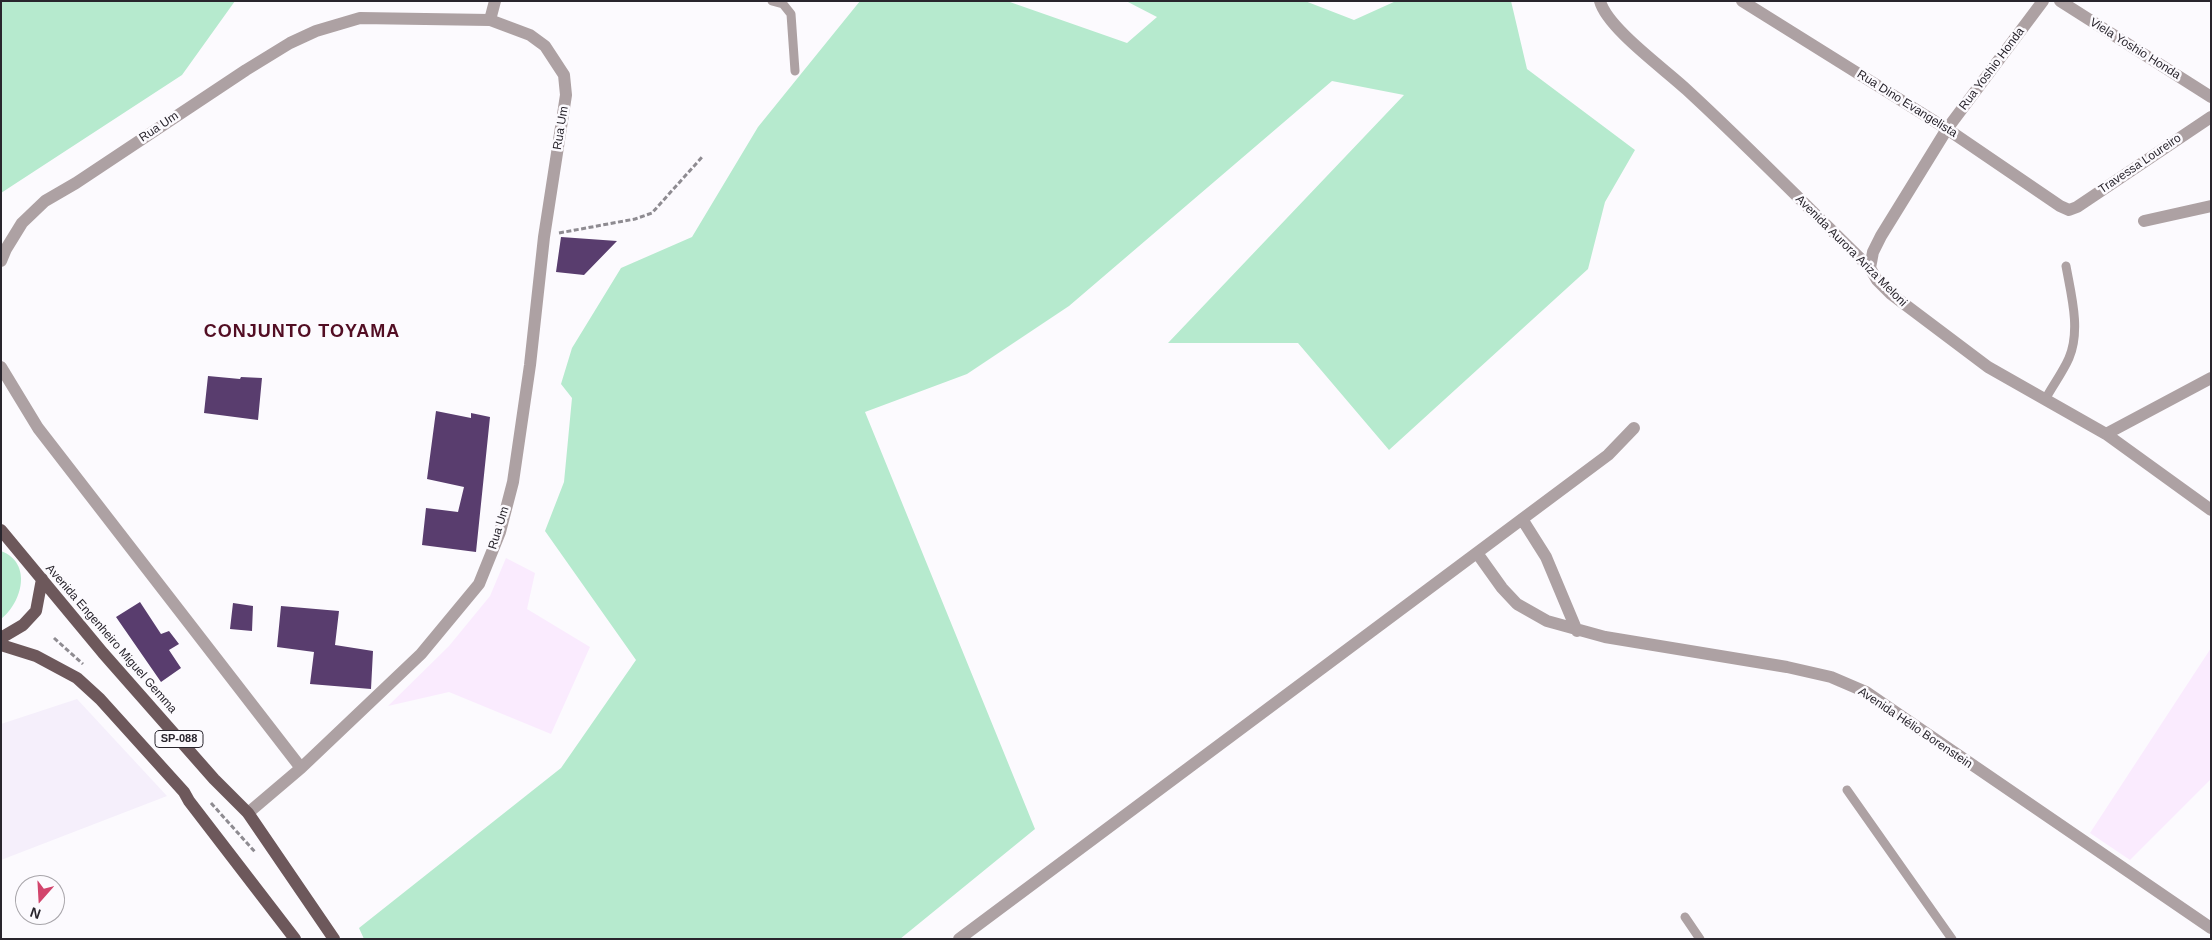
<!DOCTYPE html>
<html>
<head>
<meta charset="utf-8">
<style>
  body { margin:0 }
  #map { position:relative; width:2212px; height:940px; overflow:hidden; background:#fcfafe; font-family:Arial,sans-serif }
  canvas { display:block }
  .frame { position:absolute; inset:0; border:2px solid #29252d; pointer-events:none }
  .north { position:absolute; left:15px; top:875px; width:50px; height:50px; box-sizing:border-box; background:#fcfafe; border:1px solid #a8a5aa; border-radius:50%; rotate:199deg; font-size:14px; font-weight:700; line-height:20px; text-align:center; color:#29252d }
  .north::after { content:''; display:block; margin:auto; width:18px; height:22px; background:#d2446c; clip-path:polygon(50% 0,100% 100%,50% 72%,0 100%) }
</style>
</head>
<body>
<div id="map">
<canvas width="2212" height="940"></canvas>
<div class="frame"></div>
<div class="north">N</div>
</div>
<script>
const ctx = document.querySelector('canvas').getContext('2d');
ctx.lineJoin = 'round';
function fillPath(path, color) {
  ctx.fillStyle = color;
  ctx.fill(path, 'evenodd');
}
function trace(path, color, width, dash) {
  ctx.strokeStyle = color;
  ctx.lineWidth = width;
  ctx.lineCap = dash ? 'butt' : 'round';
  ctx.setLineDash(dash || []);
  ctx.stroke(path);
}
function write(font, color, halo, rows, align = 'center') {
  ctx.font = font + ' Arial,sans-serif';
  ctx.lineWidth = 5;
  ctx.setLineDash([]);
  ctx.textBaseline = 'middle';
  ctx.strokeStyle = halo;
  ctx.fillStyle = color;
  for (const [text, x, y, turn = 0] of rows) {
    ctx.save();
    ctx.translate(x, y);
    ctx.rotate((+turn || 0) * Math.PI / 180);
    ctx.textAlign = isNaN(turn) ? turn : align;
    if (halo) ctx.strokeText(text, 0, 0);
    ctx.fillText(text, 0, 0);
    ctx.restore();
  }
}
const built = new Path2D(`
  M77,699L167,796L1,860V724Z`);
const education = new Path2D(`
  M506,558L535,573L527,609L590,647L551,734L449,692L388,706L449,646L490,596Z
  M2211,648V779L2130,860L2090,833Z`);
const green = new Path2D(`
  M1,1H235L182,75L1,193Z
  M860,1H1007L1127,43L1157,17L1126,1H1305L1354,20L1396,1H1511L1527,69L1635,150L1605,202L1588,269L1389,450L1298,343H1168L1404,95L1332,81L1069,306L967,374L865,412L1035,829L900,939H364L359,928L561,768L636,660L545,531L564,482L572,398L561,384L572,348L621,268L692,237L758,127Z
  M1,551C33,563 22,603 1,619Z`);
const building = new Path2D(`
  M561,237L617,241L584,275L556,272Z
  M208,376L240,379L241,377L262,378L258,420L204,413Z
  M436,411L471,418V413L490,417L476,552L422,545L426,508L458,512L464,487L427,479Z
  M140,602L161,634L169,631L179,644L169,650L181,668L161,682L116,617Z
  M233,603L253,606L252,631L230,629Z
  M281,606L339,611L335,645L373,651L371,689L310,684L314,652L277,647Z`);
const path = new Path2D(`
  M559,233L635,219L652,213L703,156
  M54,638L83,664
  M211,803L255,852`);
const lane = new Path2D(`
  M772,1L783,4L791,14L795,71
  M2046,398C2053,385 2063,372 2069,358C2081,330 2071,294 2066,266
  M1847,790L1952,939
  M1685,917L1700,939`);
const street = new Path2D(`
  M1600,1C1607,28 1666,70 1687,90C1750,148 1809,209 1870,268L1877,280L1891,294L1988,367L2106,434L2211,510
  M1742,1L1947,129L2060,206L2069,210L2077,207L2211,117
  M2060,1L2211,97
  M490,20L495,1
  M2144,221L2211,206
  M1,261L6,249L22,223L45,201L76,183L246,70L290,43L316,31L360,18L490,20L530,35L545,46L564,75L566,95L544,237L530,365L513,482L500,532L479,584L421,654L301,768L248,813
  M1870,268L1873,252L1881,236L1947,129L2043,1
  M1,367L38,428L301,768
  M2106,434L2211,378
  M1522,519L1546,557L1577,631
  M1477,553L1502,588L1517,604L1547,621L1605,637L1787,667L1831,677L1866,692L2211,928
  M959,939L1608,455L1634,428`);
const primary = new Path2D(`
  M1,530L103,653L214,779L248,813L334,939
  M1,638L23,625L36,611L42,579
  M1,645L36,656L77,678L100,699L184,792L189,801L295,939`);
const shields = [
  [179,739,48]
];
const shieldNames = [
  ["SP-088",179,739]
];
const streetNames = [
  ["Viela Yoshio Honda",2135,49,32],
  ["Rua Yoshio Honda",1992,69,-53],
  ["Rua Dino Evangelista",1907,104,32],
  ["Rua Um",159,127,-34],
  ["Rua Um",561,128,-81],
  ["Travessa Loureiro",2140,164,-34],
  ["Avenida Aurora Ariza Meloni",1851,251,45],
  ["Rua Um",499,528,-73],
  ["Avenida Engenheiro Miguel Gemma",111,639,49],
  ["Avenida Hélio Borenstein",1915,728,34]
];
const districtNames = [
  ["CONJUNTO TOYAMA",302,332]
];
fillPath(built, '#f5effb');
fillPath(education, '#faebfe');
fillPath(green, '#b6eace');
fillPath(building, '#593d6e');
trace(path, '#8e8b91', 3, [5, 2.5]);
trace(lane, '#ada1a3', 9);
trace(street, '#ada1a3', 12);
trace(primary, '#6d585b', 12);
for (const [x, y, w] of shields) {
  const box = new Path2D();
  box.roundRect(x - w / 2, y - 8.5, w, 17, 4);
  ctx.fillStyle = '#fcfafe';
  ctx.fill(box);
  trace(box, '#29252d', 1);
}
write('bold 11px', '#29252d', null, shieldNames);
write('12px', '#29252d', '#fcfafe', streetNames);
ctx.letterSpacing = '1px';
write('bold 18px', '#520d23', '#fcfafe', districtNames);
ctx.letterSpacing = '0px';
</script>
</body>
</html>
